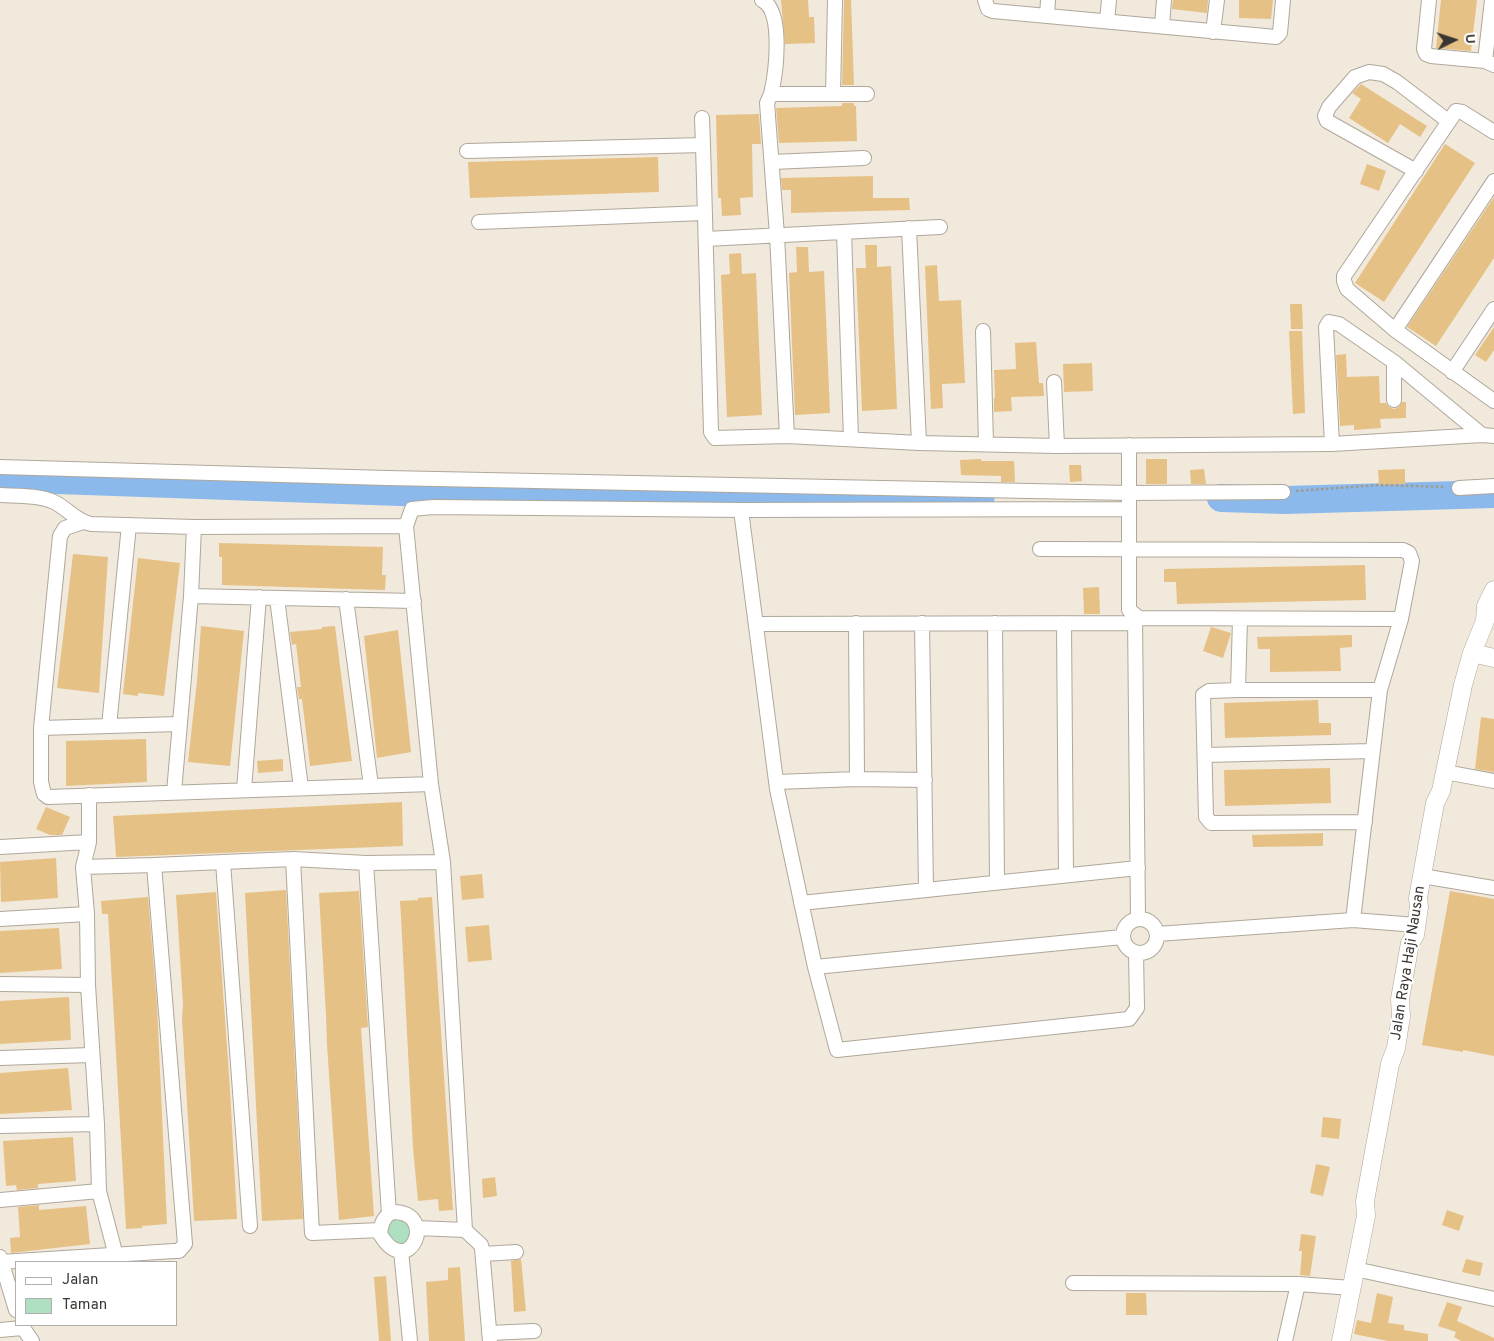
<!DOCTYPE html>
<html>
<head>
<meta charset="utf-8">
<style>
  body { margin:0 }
  #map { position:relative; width:1494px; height:1341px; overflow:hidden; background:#f1e9db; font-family:Overpass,sans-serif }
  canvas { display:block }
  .legend { position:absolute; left:15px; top:1261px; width:162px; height:65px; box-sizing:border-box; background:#fff; border:1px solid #b0afad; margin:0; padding:6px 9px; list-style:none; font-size:15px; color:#393631 }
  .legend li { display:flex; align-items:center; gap:10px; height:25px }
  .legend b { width:25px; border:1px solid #b0afad }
  .north { position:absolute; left:1429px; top:15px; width:50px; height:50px; -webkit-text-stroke:4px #fff; paint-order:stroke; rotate:86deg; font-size:14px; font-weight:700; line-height:20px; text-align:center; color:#393631 }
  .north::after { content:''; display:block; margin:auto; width:18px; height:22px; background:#393631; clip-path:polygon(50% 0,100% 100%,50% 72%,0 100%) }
</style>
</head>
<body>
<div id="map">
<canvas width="1494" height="1341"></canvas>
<ul class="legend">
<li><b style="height:6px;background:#fff"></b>Jalan</li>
<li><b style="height:14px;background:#aedfc0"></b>Taman</li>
</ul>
<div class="north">U</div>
</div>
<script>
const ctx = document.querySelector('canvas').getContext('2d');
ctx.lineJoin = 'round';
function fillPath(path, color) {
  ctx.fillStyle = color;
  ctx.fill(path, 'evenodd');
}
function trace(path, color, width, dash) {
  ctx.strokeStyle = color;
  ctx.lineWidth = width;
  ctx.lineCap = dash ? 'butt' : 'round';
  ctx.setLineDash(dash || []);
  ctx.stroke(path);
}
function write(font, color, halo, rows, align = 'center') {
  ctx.font = font + ' Overpass,sans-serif';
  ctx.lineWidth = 4;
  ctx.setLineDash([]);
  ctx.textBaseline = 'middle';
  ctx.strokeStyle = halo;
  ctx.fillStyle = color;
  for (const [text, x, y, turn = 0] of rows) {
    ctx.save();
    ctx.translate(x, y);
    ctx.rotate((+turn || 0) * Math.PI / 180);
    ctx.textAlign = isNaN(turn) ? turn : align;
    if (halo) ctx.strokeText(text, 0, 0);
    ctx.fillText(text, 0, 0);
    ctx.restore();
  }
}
const green = new Path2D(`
  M0,467L1121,497L428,493L0,478Z
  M395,1212L417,1233L398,1251L381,1226Z`);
const river = new Path2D(`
  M0,478L428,493L981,496
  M1221,498L1285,500L1494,494`);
const building = new Path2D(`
  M781,0H808L809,17H814L815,43L785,44Z
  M844,0H851L854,85H842Z
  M1173,0H1208L1207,13L1172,9Z
  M1239,0H1273L1271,19L1239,18Z
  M1441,0H1477L1471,51L1436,48Z
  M1361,84L1427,126L1420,137L1400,124L1388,143L1349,118L1361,99L1352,93Z
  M842,103H854V106H856L857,141L779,143L776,108L842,106Z
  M759,114L761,144H752L753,197L740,198L741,215L722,216L721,198H718L716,115Z
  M1445,144L1475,163L1384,302L1355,283Z
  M658,157L659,192L470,198L468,162Z
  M1367,164L1386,171L1379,191L1360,184Z
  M873,176V198H909L910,210L791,213V190H782L781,178Z
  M1494,197V258L1436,346L1407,327Z
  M865,245H877V267L891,266L897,409L862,411L856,268H866Z
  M796,247H808L809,272L824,271L830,413L795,415L789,273L797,272Z
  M741,253L742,274L756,273L762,415L727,417L721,275L730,274L729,254Z
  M937,265L939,301L961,300L965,383L942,384L943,408L931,409L925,266Z
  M1290,304H1302L1303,329H1291Z
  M1494,327V350L1486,362L1475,355Z
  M1289,331H1302L1305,413L1293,414Z
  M1036,342L1039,383H1043L1044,396L1011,397L1012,411L994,412V398H995L994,370L1016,369L1015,343Z
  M1346,354L1347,377L1379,376L1380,403H1386L1389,407L1394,409L1399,407L1402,402H1406V418L1380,419L1381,428L1354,430V425L1340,426L1336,355Z
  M1092,363L1093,391L1064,392L1063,364Z
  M981,459V461H1014L1015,482H1001V476L961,475L960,460Z
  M1146,459H1167V484H1146Z
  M1069,465H1081L1082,481L1070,482Z
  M1204,469L1206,484H1191L1190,470Z
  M1405,469V484L1379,485L1378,470Z
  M219,543L383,547L382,575H386L385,590L222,585V557H219Z
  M73,554L108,557L99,693L57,688Z
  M138,558L180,563L164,696L138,693V696L123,694Z
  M1365,565L1366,600L1177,604L1176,582H1164V569Z
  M1099,587L1100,614H1084L1083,588Z
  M201,626L244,631L230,766L188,762L197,681Z
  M335,626L352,761L310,766L302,699H299L297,687H301L296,644L292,645L290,632L322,629V627Z
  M1211,627L1231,633L1223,658L1203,651Z
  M398,630L411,752L377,758L364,636Z
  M1352,635V647L1340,648L1341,671L1270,672V649H1258L1257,637Z
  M1318,700L1319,723H1331V735L1225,738L1224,703Z
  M1481,717L1494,719V772L1475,769Z
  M146,739L147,782L66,786V741Z
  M283,759V771L258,773L257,761Z
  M1330,768L1331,803L1225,806L1224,770Z
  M402,802L403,846L116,857L113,816Z
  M46,807L70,817L62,835H50L36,829Z
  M1323,833V846L1253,847L1252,835Z
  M56,858L58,898L1,902L0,862Z
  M482,874L484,898L462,900L460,876Z
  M286,890L303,1219L262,1221L245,893Z
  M359,891L368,1027L361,1028L374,1216L339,1220L327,1045L326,1015L319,893Z
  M1450,891L1494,899V1056L1463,1050V1052L1422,1045Z
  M216,892L230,1089L237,1219L194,1221L182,1019L183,1004L176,895Z
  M148,897L157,1005L167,1224L142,1226V1228L126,1229L108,914H102L101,901Z
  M432,897L453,1210L439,1211L438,1199L418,1201L413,1148L401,917L400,901L418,900V898Z
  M489,925L492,960L468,962L465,927Z
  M59,928L62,969L0,973V931Z
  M69,997L71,1040L0,1044V1001Z
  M68,1068L72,1110L0,1114V1073Z
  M1323,1117L1341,1119L1339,1139L1321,1137Z
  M73,1137L76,1181L38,1184V1188L17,1190L16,1185L6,1186L3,1141Z
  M1316,1164L1330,1167L1323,1196L1310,1193Z
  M495,1177L497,1196L483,1198L482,1179Z
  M39,1205V1210L86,1206L90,1244L11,1253L10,1238L20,1237L18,1207Z
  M1447,1210L1464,1216L1459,1231L1442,1225Z
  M1301,1234L1316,1236L1310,1276L1300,1275L1302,1251H1299Z
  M521,1259L526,1311L514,1312L511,1261Z
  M1466,1259L1483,1263L1480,1276L1462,1272Z
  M460,1267L465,1341H429L426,1282L448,1280V1268Z
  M386,1276L391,1341H379L374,1277Z
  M1126,1293H1146L1147,1315H1126Z
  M1377,1293L1393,1297L1388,1323L1404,1325V1330L1428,1334V1341H1388L1354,1334L1357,1320L1371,1323Z
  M1447,1302L1462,1307L1457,1321L1494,1338V1341H1461L1454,1337L1456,1332L1438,1326Z`);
const path = new Path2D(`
  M1296,491L1379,485L1445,487`);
const minor = new Path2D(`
  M762,0C784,11 776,73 771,94
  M985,0L988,9L993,11L1276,37L1280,33L1283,0
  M1429,0L1424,49L1426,54L1431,56L1485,61L1494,65
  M1047,16L1048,0
  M1107,21L1109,0
  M1162,26L1164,0
  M1213,32L1217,0
  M1485,61L1492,0
  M833,94L835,0
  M702,118L703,145
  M1494,132L1462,112L1456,111L1344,276V281L1347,289L1395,330L1494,401
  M467,151L703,145L711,432L715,438L787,436L919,443L1057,446L1332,444L1482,435L1494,436
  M772,162L864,158
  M1416,171L1327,121L1325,116L1329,107L1355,77L1369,72L1383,74L1397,82L1448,121
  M479,222L704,213
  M909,228L919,443
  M844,232L851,439
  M706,239L940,227
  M1395,330L1494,181
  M983,331L986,444
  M1394,362V400
  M1452,372L1494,309
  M1054,382L1057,446
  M787,436L777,235L767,103L771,94H867
  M1332,444L1326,327L1329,322L1339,324L1394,362L1482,435
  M1129,445V610L1139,618L1401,619
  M0,467L387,478L1129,493L1283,492
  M1459,488L1494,486
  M0,495C17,496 38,495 54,502C67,508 76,521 91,524L194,527L406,526
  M741,510L777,789L815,967L837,1050L1129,1019L1137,1008L1136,953
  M83,522L65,528L60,536L41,728V782L44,794L48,797L431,784
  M1040,549L1403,550L1409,553L1412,561L1401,619L1380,690L1353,920
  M191,596L414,601
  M277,598L301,788
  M346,599L371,786
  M1135,616L1138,918
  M856,623L857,779
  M922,623L926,889
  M995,623L997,882
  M1064,623L1066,875
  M756,624L1135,623
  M1238,690L1240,619
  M109,726L129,525
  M41,728L179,724
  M1205,755L1372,751
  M1445,772L1494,781
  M776,782L857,779L925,780
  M244,790L259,597
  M174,792L191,596L194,527
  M89,795V842L83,867L87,914L88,985L97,1124L99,1191L116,1256
  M1365,822L1211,823L1206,817L1203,695L1209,691L1238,690H1380
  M0,847L89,842
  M293,859L312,1233L380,1230
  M223,862L250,1226
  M366,863L389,1214
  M83,867L154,865L293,859L366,863L443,862
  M1422,876L1494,888
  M801,903L1138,868
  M1123 936a17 17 0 1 1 34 0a17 17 0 1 1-34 0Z
  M0,919L87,914
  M1157,934L1353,920L1416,925
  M815,967L1122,937
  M0,984L88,985
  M0,1058L91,1055
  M0,1126L97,1124
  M0,1200L99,1191
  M392,1212C440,1211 409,1283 380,1234C381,1225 383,1217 392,1212Z
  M417,1228L465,1230
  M401,1251L410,1341
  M483,1254L516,1252
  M0,1257L16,1310
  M1,1262L174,1251H179L185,1244L154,865
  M1355,1269L1494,1299
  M1073,1283L1298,1284
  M21,1325L32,1341
  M0,1330L22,1328
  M489,1333L534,1331
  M490,1341L482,1249L481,1245L465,1230L443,862L431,784L406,526L412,509L433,507L741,510L1129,509
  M1285,1341L1298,1284L1352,1288`);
const tertiary = new Path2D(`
  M1472,653L1494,658
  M1341,1341L1366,1216L1365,1201L1390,1064L1396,1048L1401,1016L1400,999L1410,943L1415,935L1419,907L1418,898L1435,803L1441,791L1463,685L1472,653L1485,621L1486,606L1494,590`);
const streetNames = [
  ["Jalan Raya Haji Nausan",1409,963,-81]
];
fillPath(green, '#aedfc0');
trace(river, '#8cb9eb', 28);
fillPath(building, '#e6c186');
trace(minor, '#afa79b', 16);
trace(tertiary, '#afa79b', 19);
trace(path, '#9f998f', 2.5, [2.5, 2.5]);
trace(minor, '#fff', 14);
trace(tertiary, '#fff', 18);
write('15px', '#393631', '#fff', streetNames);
</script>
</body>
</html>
